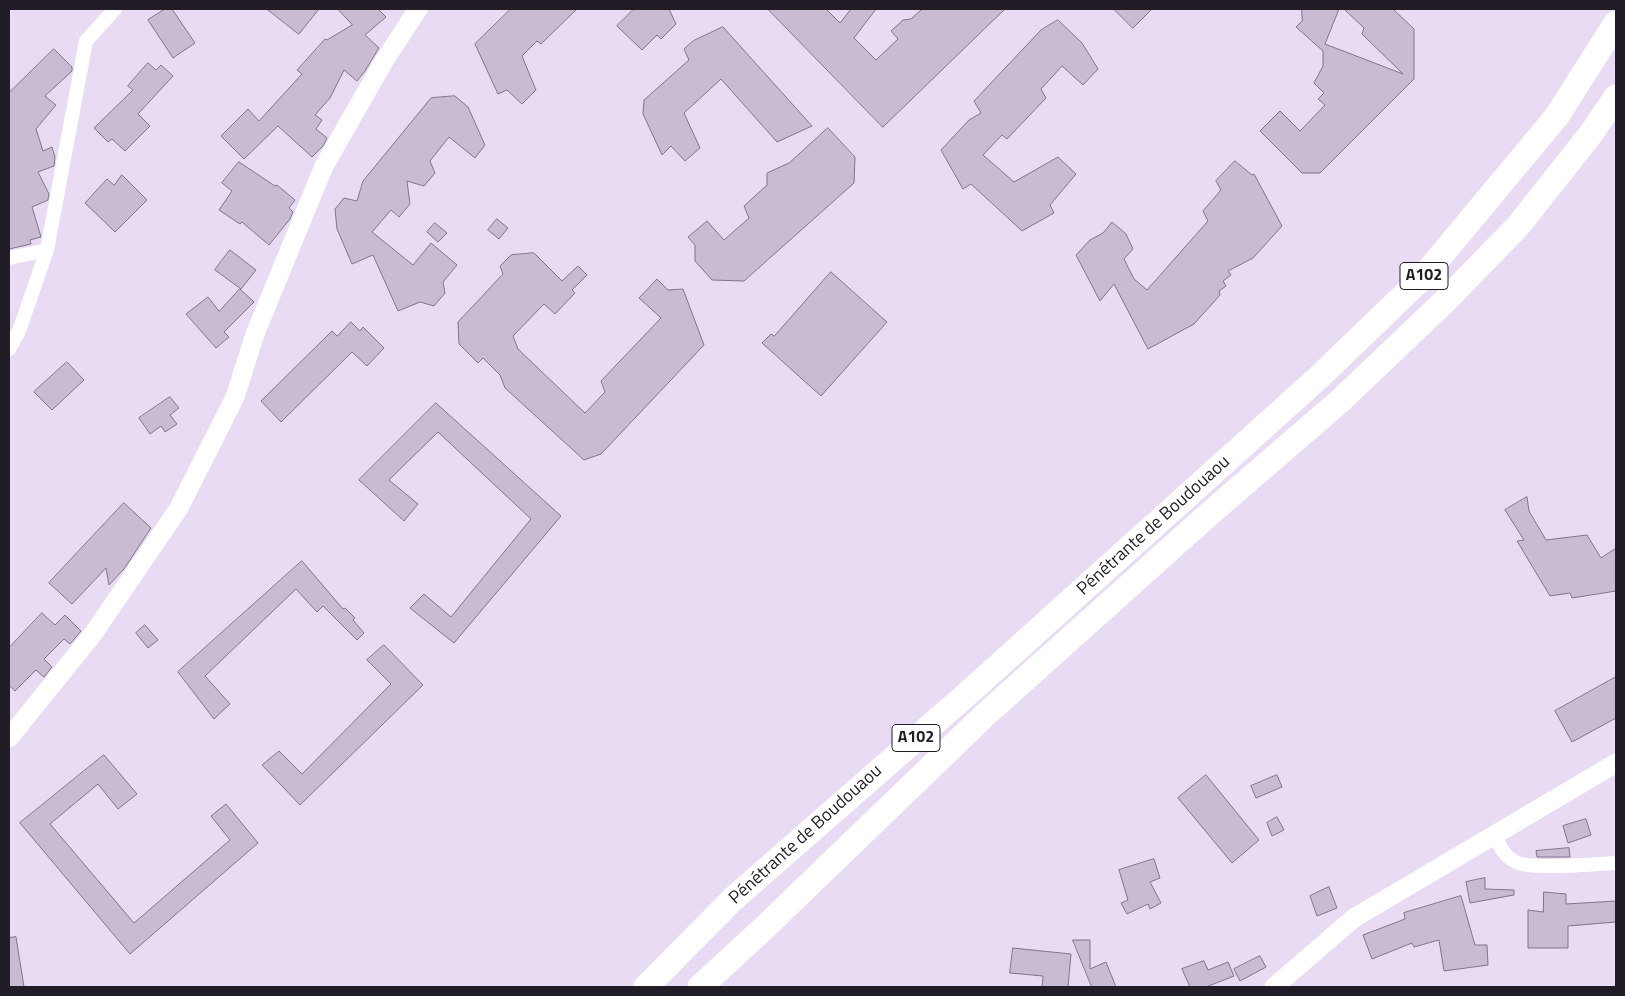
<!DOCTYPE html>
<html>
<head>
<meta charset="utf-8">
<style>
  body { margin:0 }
  #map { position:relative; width:1625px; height:996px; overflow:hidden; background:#e8dbf3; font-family:"Titillium Web",sans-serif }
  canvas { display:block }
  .frame { position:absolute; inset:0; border:10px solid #211c25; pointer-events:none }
</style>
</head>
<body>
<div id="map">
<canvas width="1625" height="996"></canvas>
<div class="frame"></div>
</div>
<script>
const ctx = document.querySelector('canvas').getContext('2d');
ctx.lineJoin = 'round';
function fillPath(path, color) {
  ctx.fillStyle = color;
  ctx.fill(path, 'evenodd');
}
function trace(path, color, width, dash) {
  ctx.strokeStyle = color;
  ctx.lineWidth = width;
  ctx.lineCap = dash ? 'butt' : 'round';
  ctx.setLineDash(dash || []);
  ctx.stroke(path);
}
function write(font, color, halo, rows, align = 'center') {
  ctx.font = font + ' "Titillium Web",sans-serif';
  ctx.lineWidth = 4;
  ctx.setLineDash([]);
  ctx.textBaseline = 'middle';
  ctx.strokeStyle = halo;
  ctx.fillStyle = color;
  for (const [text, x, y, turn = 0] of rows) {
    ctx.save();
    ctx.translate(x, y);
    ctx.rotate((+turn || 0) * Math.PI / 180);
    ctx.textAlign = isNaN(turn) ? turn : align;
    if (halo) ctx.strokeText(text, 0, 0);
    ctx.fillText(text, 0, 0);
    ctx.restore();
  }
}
const building = new Path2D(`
  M165,9H172L195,43L173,58L148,20Z
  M267,9H319L299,34Z
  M338,9H378L386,17L365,35L379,48L365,71L357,81L344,70L330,98L315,115L322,120L316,129L327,138L323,146L312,157L278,126L244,159L221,136L248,109L259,121L302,74L297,70L325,39L327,40L352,25Z
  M511,9H577L541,44L537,41L522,56L536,90L522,104L507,90L498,94L475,44Z
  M634,9H669L676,24L661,39L657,35L642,50L617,26Z
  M768,9H826L840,23L851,9H876L854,38L876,60L898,39L891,31L903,20L911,19L922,9H1005L883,127Z
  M1114,9H1152L1133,28Z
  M1302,9H1339L1325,44L1403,74L1362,34L1364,28L1344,9H1393L1414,29V79L1320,173H1302L1260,131L1280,111L1300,131L1325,105L1318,99L1324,93L1314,83L1323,66V51L1296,27L1302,21Z
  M1058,20L1082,43L1098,69L1083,85L1062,66L1041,89L1046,98L1007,139L1002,135L983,155L1014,182L1058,157L1076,174L1050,205L1054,213L1022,231L971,184L963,189L941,150L969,120L981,113L974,101L1041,30Z
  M723,27L812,126L777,142L721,79L684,113L700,148L685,161L671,146L662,155L643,114L644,100L689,60L684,49L693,41Z
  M54,49L72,67V71L45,96L56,105L36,129L43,151L52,147L55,157L54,166L38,172L49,194L48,200L32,207L41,237L30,240L31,244L9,249V93Z
  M148,63L156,70L161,65L173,76L138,114L150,126L125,151L112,139L108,142L94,128L133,90L128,86Z
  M455,96L468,107L485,145L475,158L449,137L430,161L435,173L424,186L407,181L410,204L399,217L391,210L372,232L413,265L431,243L457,265L443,282L445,293L434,306L420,302L398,311L373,255L352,264L337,229L335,209L344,198L357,201L363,181L431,98Z
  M828,128L855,157L854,183L744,281L712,280L695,261V245L688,237L707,221L724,240L749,218L744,206L767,185V173L789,163Z
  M1235,161L1252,175L1254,174L1282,226L1253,258L1228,271L1231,275L1223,281L1226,286L1219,291L1220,295L1194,324L1148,349L1114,284L1100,301L1076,255L1090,240L1103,233L1112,222L1126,234L1133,249L1124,259L1134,279L1147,290L1208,221L1203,211L1221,190L1216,181Z
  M239,162L275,186L277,185L295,200L289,208L293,212L290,219L269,245L242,222L240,224L219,210L232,191L222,183Z
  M122,175L147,200L115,232L85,203L107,179L114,185Z
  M497,219L508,228L499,239L488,230Z
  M435,223L447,233L438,242L427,232Z
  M230,250L256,270L241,289L215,270Z
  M534,253L562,281L578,266L587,275L572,290L575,293L555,314L544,304L513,336L518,349L585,413L605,392L601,381L661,318L639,298L657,279L668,290L683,289L704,345L601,454L584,460L505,388L500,375L483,358L478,363L459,344L458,322L503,274L500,266L511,255Z
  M831,272L887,322L821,396L762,343L771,334L774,336Z
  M240,289L254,302L224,332L229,337L216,348L186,314L208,297L219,311Z
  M351,322L360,331L363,327L384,348L367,366L352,352L281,422L261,401L332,331L337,336Z
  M67,362L84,380L52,410L34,392Z
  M170,397L179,408L170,415L177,424L165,432L161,426L150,434L139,418Z
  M436,403L561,516L454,643L410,608L424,594L451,617L531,519L438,432L389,480L418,504L404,521L359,480Z
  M1527,497L1529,511L1546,540L1587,535L1601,558L1616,548V591L1572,598L1570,593L1550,596L1517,541L1524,540L1505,510Z
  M124,503L151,528L124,569L109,585L106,568L72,604L49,583Z
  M302,561L343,609L345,608L355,618L353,620L364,633L357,640L323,606L317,612L296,589L205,676L230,704L214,719L178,672Z
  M42,613L55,625L65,615L81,631L70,644L64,639L44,659L52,667L44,677L36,670L15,691L9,685V648Z
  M145,625L158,640L148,648L136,633Z
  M384,645L423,685L300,805L262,765L279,751L302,774L391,684L367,660Z
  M1616,677V718L1572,742L1555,711Z
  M104,755L137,794L118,809L98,784L50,824L134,923L230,840L211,816L226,804L258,843L130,954L20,823Z
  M1206,775L1259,840L1232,863L1178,798Z
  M1277,775L1282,787L1256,798L1251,786Z
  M1277,817L1284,830L1272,836L1267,823Z
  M1586,819L1591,835L1568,843L1563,826Z
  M1569,848L1570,857H1537L1536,851Z
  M1154,859L1160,878L1150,882L1161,903L1150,909L1148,904L1127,914L1121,903L1128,900L1119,870Z
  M1485,878V889L1514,890V895L1470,903L1466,882Z
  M1329,887L1337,908L1317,916L1310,896Z
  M1544,892L1566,894V904L1616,901V922L1568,926V948H1528V910L1543,912Z
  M1461,896L1475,945H1487L1488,965L1444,971L1439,940L1414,947L1412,943L1372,959L1363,935L1405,919L1404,913Z
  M16,937L24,987H9V938Z
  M1073,940H1090V969L1106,962L1116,987H1092Z
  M1013,948L1071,954L1068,987H1042L1043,976L1010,973Z
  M1260,956L1266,967L1240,981L1234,969Z
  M1204,961L1208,970L1228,962L1234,976L1206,987H1190L1182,969Z`);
const street = new Path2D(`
  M9,258L47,250L86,41L115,9
  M9,349L19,331L47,250
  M1495,836C1500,847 1505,857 1516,862C1532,870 1596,864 1616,863`);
const secondary = new Path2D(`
  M9,738L93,634L179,508L235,397L255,334L324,166L384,61L418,9
  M1274,987L1354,918L1616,763`);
const highway = new Path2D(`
  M646,987L733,899L966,695L1318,378L1423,277L1557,116L1616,23
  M700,987L764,928L985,715L1208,515L1340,401L1445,301L1518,226L1590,135L1616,97`);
const shields = [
  [1424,276,48],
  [916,738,48]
];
const shieldNames = [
  ["A102",1424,276],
  ["A102",916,738]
];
const streetNames = [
  ["Pénétrante de Boudouaou",1154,526,-42],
  ["Pénétrante de Boudouaou",806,835,-42]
];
fillPath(building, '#c8bbd2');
trace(building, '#81758b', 1);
trace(street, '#fff', 14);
trace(secondary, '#fff', 19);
trace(highway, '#fff', 25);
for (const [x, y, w] of shields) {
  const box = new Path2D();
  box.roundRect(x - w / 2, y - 13.5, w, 27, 4);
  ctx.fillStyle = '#fff';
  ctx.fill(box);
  trace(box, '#211c25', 1);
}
write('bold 16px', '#211c25', null, shieldNames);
write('18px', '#211c25', '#fff', streetNames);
</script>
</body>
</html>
